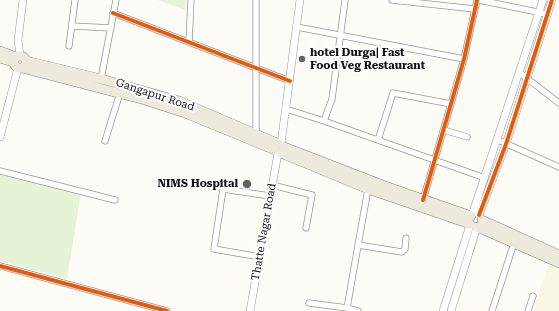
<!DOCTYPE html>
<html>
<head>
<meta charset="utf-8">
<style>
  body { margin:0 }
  canvas { display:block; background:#fdfcf7 }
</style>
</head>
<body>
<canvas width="559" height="311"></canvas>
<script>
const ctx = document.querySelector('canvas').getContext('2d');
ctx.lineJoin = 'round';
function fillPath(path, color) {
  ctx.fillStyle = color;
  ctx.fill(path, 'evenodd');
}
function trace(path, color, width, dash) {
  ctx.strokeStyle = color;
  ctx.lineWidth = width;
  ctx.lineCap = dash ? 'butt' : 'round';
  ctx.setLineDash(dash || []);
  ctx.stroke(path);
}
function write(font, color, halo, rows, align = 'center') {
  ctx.font = font + ' "Roboto Serif",serif';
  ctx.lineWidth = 4;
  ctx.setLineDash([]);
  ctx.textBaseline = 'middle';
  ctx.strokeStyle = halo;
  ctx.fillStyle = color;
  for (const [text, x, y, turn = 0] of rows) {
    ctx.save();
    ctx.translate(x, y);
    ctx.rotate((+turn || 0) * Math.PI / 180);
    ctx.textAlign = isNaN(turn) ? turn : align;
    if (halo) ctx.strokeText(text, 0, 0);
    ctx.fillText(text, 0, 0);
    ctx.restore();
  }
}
const farmland = new Path2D(`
  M548,265L559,269V311H533Z`);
const green = new Path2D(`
  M158,0H186L185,10Z
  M0,173L81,192L67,279L0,261Z`);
const minor = new Path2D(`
  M256,0V134
  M392,0L475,9
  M479,0L547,14
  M113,13L290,81
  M72,26L111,28
  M297,27L464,59
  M189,42L191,0
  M69,46L75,0
  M520,73L559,103
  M101,79L116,0
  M286,109L324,121L332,99L345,0
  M324,121L485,178
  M444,130L467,137
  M378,140L393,93L451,104
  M498,140L559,167
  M105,141L120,93
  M0,171L115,200
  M272,185L312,195L306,228
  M423,200L464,59L477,0
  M358,245L402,252L405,249L406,238
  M260,257L214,249L223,189L270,196
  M0,266L167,311
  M309,303L347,308L358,311
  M347,308L368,189
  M492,311L514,243
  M528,311L533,296`);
const tertiary = new Path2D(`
  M20,56L18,40L23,0
  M0,137L18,68
  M281,144L300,0
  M472,215L543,0
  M479,215L506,144L552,0
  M250,311L278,153
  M443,311L470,225
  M451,311L477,227`);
const primary = new Path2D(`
  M0,51L16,57
  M14 62a6 6 0 1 1 12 0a6 6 0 1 1-12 0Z
  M0,58L13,62
  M26,61L105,80L179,101L279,144
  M22,68L145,100L185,113L275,150
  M284,147L385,186L471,216
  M281,153L368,189L470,224
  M482,220L559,255
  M477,227L559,263`);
const cycleway = new Path2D(`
  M113,13L290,81
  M423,200L464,59L477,0
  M479,215L506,144L552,0
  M0,266L167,311`);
const markers = [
  [302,59,4,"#646362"],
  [247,184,5,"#646362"]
];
const poiNames = [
  ["hotel Durga| Fast",310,53],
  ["Food Veg Restaurant",310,66],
  ["NIMS Hospital",238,184,"right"]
];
const streetNames = [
  ["Gangapur Road",155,95,18],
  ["Thatte Nagar Road",264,232,-80]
];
fillPath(farmland, '#f9f7e4');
fillPath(green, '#e7f3d7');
trace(minor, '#979795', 7);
trace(tertiary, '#979795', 8);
trace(primary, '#858482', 10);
trace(minor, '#fffffe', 5.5);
trace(tertiary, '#fffffe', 7);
trace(primary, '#ede9dc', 9);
trace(cycleway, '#e8590c', 4);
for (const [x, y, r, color] of markers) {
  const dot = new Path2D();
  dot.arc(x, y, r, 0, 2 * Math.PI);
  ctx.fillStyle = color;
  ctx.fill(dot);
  trace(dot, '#fff', 1.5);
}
write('bold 11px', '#111', '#fff', poiNames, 'left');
write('11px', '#111', '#fff', streetNames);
</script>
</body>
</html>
